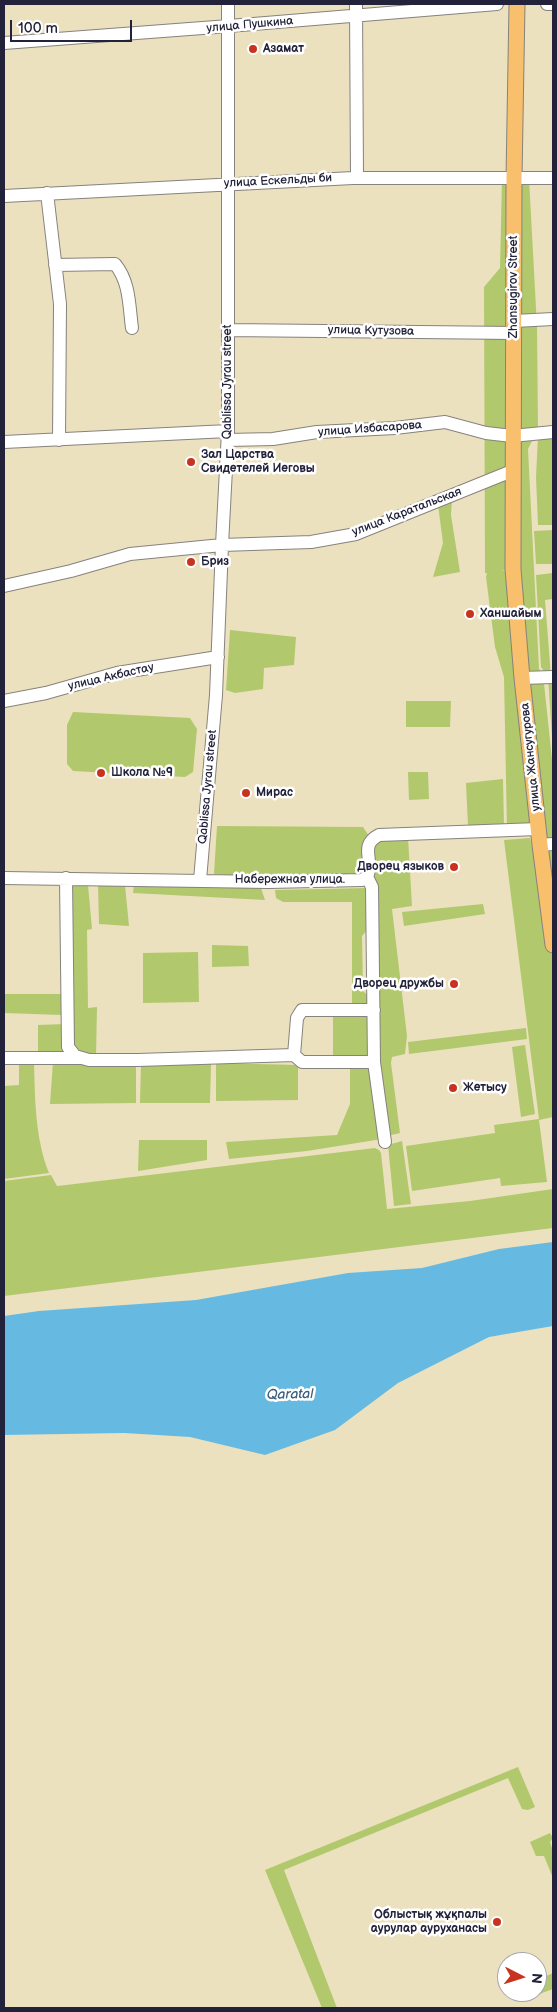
<!DOCTYPE html>
<html>
<head>
<meta charset="utf-8">
<style>
  body { margin:0 }
  #map { position:relative; width:557px; height:2012px; overflow:hidden; background:#ebe1bf; font-family:"Balsamiq Sans",sans-serif }
  canvas { display:block }
  .frame { position:absolute; inset:0; border:5px solid #22223b; pointer-events:none }
  .north { position:absolute; left:497px; top:1952px; width:50px; height:50px; box-sizing:border-box; background:#fff; border:1px solid #a7a7b1; border-radius:50%; rotate:95deg; font-size:14px; font-weight:700; line-height:20px; text-align:center; color:#22223b }
  .north::after { content:''; display:block; margin:auto; width:18px; height:22px; background:#c8321e; clip-path:polygon(50% 0,100% 100%,50% 72%,0 100%) }
  .scale { position:absolute; left:10px; top:20px; width:122px; height:22px; box-sizing:border-box; border:2px solid #22223b; border-top:0; padding-left:6px; font-size:15px; line-height:18px; white-space:nowrap; color:#22223b; -webkit-text-stroke:4px #fff; paint-order:stroke }
</style>
</head>
<body>
<div id="map">
<canvas width="557" height="2012"></canvas>
<div class="frame"></div>
<div class="north">N</div>
<div class="scale">100 m</div>
</div>
<script>
const ctx = document.querySelector('canvas').getContext('2d');
ctx.lineJoin = 'round';
function fillPath(path, color) {
  ctx.fillStyle = color;
  ctx.fill(path, 'evenodd');
}
function trace(path, color, width, dash) {
  ctx.strokeStyle = color;
  ctx.lineWidth = width;
  ctx.lineCap = dash ? 'butt' : 'round';
  ctx.setLineDash(dash || []);
  ctx.stroke(path);
}
function write(font, color, halo, rows, align = 'center') {
  ctx.font = font + ' "Balsamiq Sans",sans-serif';
  ctx.lineWidth = 5;
  ctx.setLineDash([]);
  ctx.textBaseline = 'middle';
  ctx.strokeStyle = halo;
  ctx.fillStyle = color;
  for (const [text, x, y, turn = 0] of rows) {
    ctx.save();
    ctx.translate(x, y);
    ctx.rotate((+turn || 0) * Math.PI / 180);
    ctx.textAlign = isNaN(turn) ? turn : align;
    if (halo) ctx.strokeText(text, 0, 0);
    ctx.fillText(text, 0, 0);
    ctx.restore();
  }
}
const green = new Path2D(`
  M502,178H514L513,569L501,571H511L538,829L507,830L504,677L495,647L486,577L487,573H485L484,287L500,268Z
  M529,178L537,327L538,429L528,449L539,669L543,674L553,769V923L515,569L517,180Z
  M553,436V525H538L536,477L538,437Z
  M452,499L451,515L460,572L433,577L443,543L438,505Z
  M553,530V564H536L534,531Z
  M553,573V599L545,600L551,677H553V751L548,677L541,667L536,575Z
  M230,630L296,637L294,665L264,668L263,689L235,693L226,690Z
  M406,701H451L450,727H406Z
  M73,712L190,718L197,729L193,772L185,777L73,771L67,764V725Z
  M408,772H428L429,799L409,800Z
  M503,779L504,826H468L466,783Z
  M217,826L363,827L371,839L367,877L313,881L214,874Z
  M385,837H408L412,906L392,909L407,1036L405,1054L392,1057L391,1063L400,1133L387,1136L379,1062L374,842Z
  M530,838L553,945V1117L539,1120L547,1182L501,1186L500,1178L412,1191L406,1146L495,1133L494,1125L539,1119L504,840Z
  M98,884L125,885L129,926L99,924Z
  M134,884L260,885L265,900L133,893Z
  M68,885H88L92,929L87,930L88,1008L97,1007L96,1057L80,1052L70,1044Z
  M367,888L368,929L362,936L363,991L372,999L370,1003L364,1005L352,1004V902H283L276,898L275,890Z
  M483,904L485,914L404,926L402,912Z
  M212,945L248,946L249,966L212,967Z
  M198,952L199,1002L143,1003V953Z
  M4,994H63L62,1015L4,1013Z
  M370,1012L371,1058H333V1013Z
  M65,1024L66,1054L38,1053V1025Z
  M526,1028L527,1039L409,1054L408,1042Z
  M525,1045L535,1114L521,1117L512,1047Z
  M34,1061C35,1099 35,1138 49,1173L4,1179V1086L19,1085V1062Z
  M53,1062L136,1064V1103L50,1104Z
  M141,1063L211,1064L210,1103H140Z
  M216,1063L298,1065V1100L216,1101Z
  M350,1065L370,1066L382,1139L307,1151L229,1159L226,1142L337,1135L350,1104Z
  M139,1140H207V1160L138,1171Z
  M402,1141L411,1204L394,1206L388,1145Z
  M375,1148L379,1150L381,1153L387,1209L470,1201L553,1189V1228L4,1296V1181L51,1175L57,1186L66,1185Z
  M518,1767L535,1807L528,1810L522,1809L508,1778L284,1870L337,2008H322L265,1870Z
  M550,1833L553,1838L550,1842L553,1851V1878L544,1856H536L530,1842Z
  M553,1973V1989L523,2000L520,1992H537V1980Z`);
const water = new Path2D(`
  M553,1242V1326L489,1337L398,1383L335,1430L265,1455L190,1437L124,1433L4,1435V1316L39,1311L196,1300L348,1273L422,1268L499,1249Z`);
const minor = new Path2D(`
  M356,4L357,177
  M547,4H553
  M4,43L229,26L497,4
  M47,193L60,304L59,440
  M4,196L353,178H553
  M55,265L115,264C130,282 129,306 132,328
  M514,321L553,319
  M228,330L514,333
  M228,440L273,439L317,432L395,428L445,422L486,433L512,436L553,432
  M4,442L228,431
  M4,586L71,571L130,554L222,545L311,542L356,534L512,471
  M522,678L553,677
  M4,701L46,693L117,673L218,657
  M540,845L553,844
  M4,878L268,882L362,880L367,877C375,860 358,846 379,835L538,829
  M66,878L68,1047L75,1056L89,1060H138L294,1055L302,1062H374L372,887L367,877
  M200,880L216,695L222,545L228,431V4
  M294,1055L297,1018L302,1010H374
  M4,1058H81
  M374,1062L385,1142`);
const major = new Path2D(`
  M517,4L514,178L513,569L522,678L540,845L553,945`);
const markers = [
  [253,49,5,"#c8321e"],
  [191,462,5,"#c8321e"],
  [191,562,5,"#c8321e"],
  [470,614,5,"#c8321e"],
  [101,773,5,"#c8321e"],
  [246,793,5,"#c8321e"],
  [454,867,5,"#c8321e"],
  [454,984,5,"#c8321e"],
  [453,1088,5,"#c8321e"],
  [497,1922,5,"#c8321e"]
];
const streetNames = [
  ["улица Пушкина",250,25,-5],
  ["улица Ескельды би",278,181,-3],
  ["Zhansugirov Street",514,287,-90],
  ["улица Кутузова",371,331,1],
  ["Qablissa Jyrau street",228,382,-90],
  ["улица Избасарова",370,429,-4],
  ["улица Каратальская",407,512,-21],
  ["улица Акбастау",111,677,-13],
  ["улица Жансугурова",531,757,-96],
  ["Qablissa Jyrau street",208,787,-85],
  ["Набережная улица.",290,880]
];
const poiNames = [
  ["Азамат",263,49],
  ["Зал Царства",201,455],
  ["Свидетелей Иеговы",201,469],
  ["Бриз",201,562],
  ["Ханшайым",480,614],
  ["Школа №9",111,773],
  ["Мирас",256,793],
  ["Дворец языков",444,867,"right"],
  ["Дворец дружбы",444,984,"right"],
  ["Жетысу",463,1088],
  ["Облыстық жұқпалы",487,1915,"right"],
  ["аурулар ауруханасы",487,1929,"right"]
];
const waterNames = [
  ["Qaratal",290,1395,-1]
];
fillPath(green, '#b2c86d');
fillPath(water, '#66bae2');
trace(minor, '#86827d', 14);
trace(major, '#86827d', 17);
trace(minor, '#fff', 12);
trace(major, '#f8bf6c', 15);
for (const [x, y, r, color] of markers) {
  const dot = new Path2D();
  dot.arc(x, y, r, 0, 2 * Math.PI);
  ctx.fillStyle = color;
  ctx.fill(dot);
  trace(dot, '#fff', 2);
}
write('12px', '#22223b', '#fff', streetNames);
write('bold 12px', '#22223b', '#fff', poiNames, 'left');
write('italic 14px', '#3d5f7e', '#fff', waterNames);
</script>
</body>
</html>
